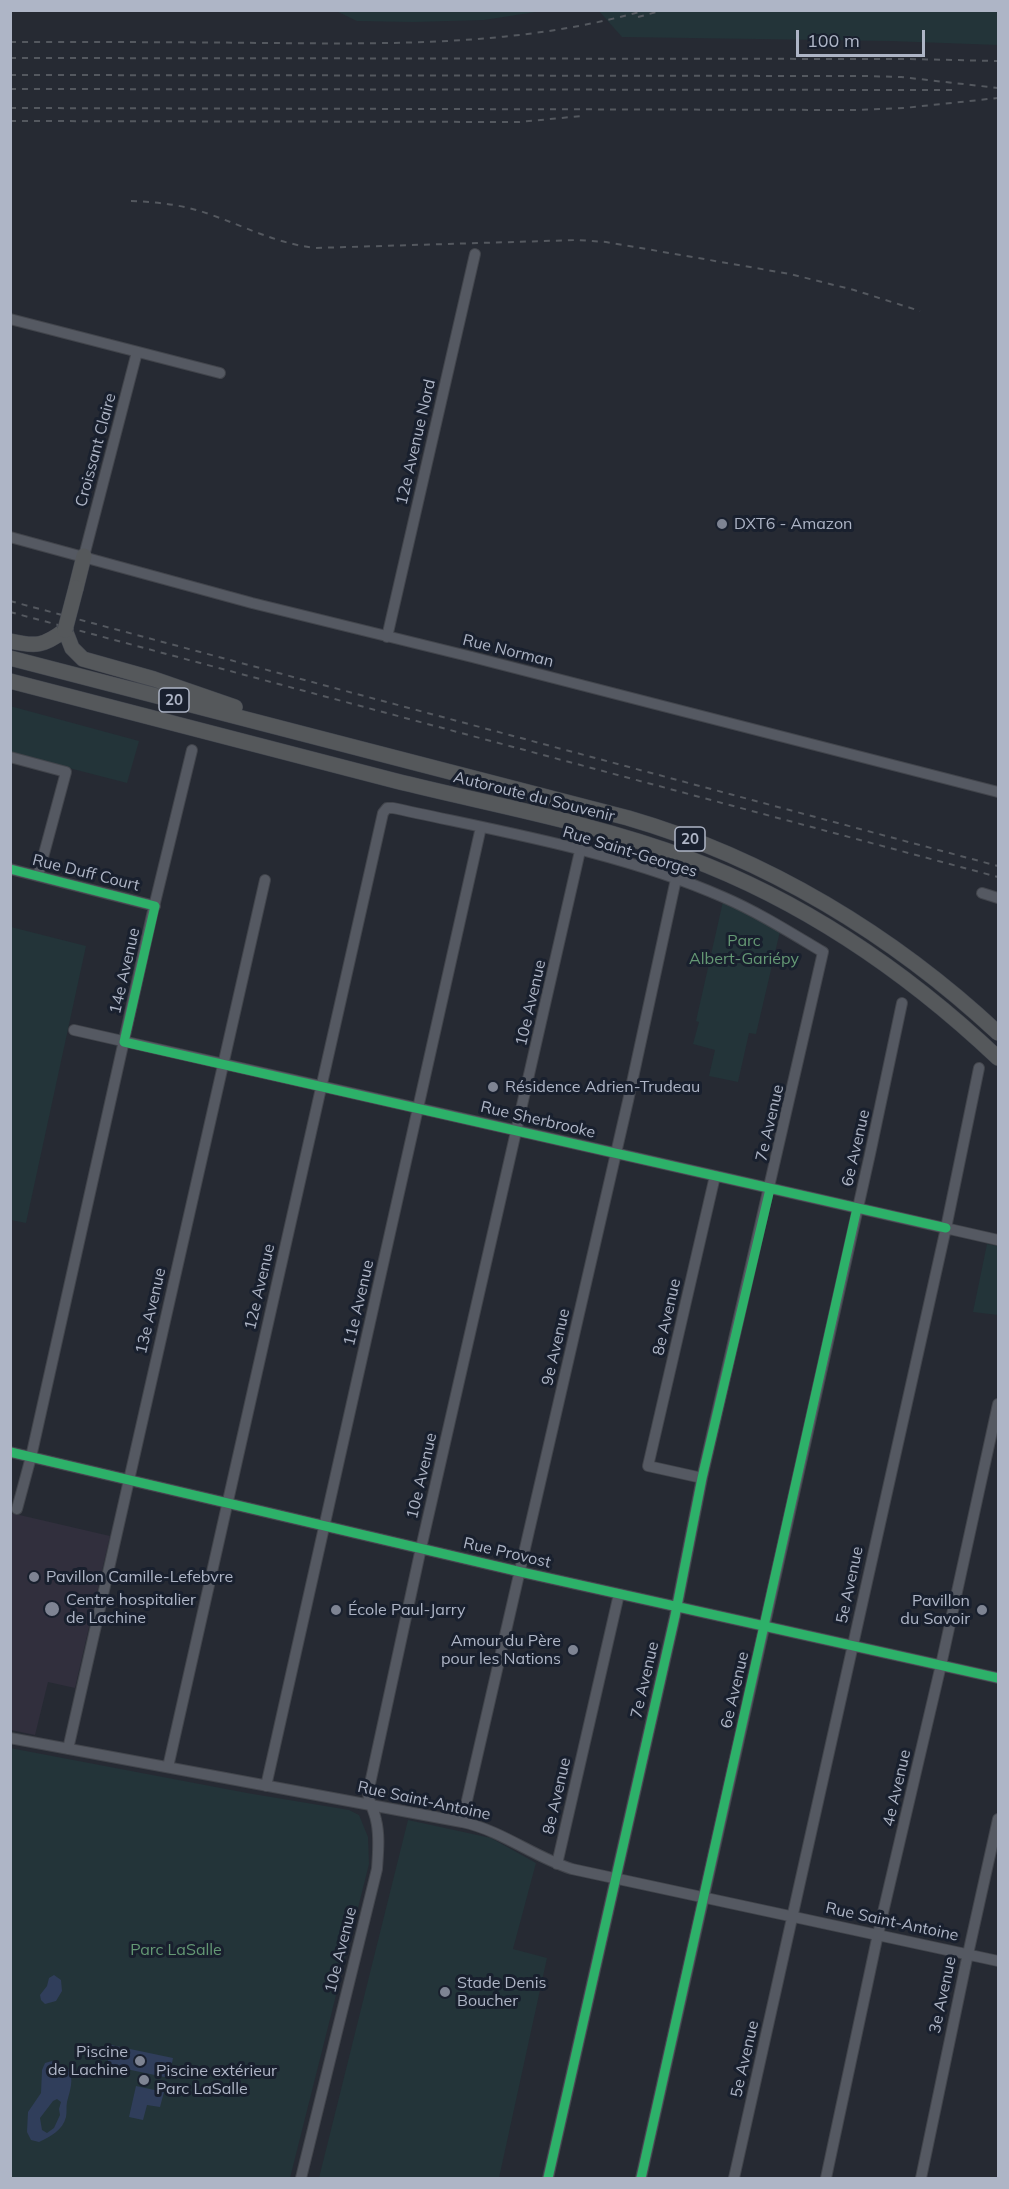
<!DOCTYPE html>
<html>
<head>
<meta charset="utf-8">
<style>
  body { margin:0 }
  #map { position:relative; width:1009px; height:2189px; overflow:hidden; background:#262a33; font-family:Mulish,sans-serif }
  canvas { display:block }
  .frame { position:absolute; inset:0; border:12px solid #aeb5c6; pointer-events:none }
  .scale { position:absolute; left:796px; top:30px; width:129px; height:27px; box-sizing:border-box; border:3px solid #aeb5c6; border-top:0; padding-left:8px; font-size:18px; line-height:21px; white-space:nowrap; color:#aeb5c6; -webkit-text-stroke:4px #19202e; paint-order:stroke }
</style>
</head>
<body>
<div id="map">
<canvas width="1009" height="2189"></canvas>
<div class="frame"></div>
<div class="scale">100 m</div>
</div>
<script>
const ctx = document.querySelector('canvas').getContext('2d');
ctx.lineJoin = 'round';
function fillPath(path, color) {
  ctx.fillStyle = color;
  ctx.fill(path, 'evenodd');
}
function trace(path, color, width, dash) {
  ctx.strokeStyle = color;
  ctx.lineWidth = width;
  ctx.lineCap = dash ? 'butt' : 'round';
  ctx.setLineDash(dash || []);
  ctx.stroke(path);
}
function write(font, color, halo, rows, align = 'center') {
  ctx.font = font + ' Mulish,sans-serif';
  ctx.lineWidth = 6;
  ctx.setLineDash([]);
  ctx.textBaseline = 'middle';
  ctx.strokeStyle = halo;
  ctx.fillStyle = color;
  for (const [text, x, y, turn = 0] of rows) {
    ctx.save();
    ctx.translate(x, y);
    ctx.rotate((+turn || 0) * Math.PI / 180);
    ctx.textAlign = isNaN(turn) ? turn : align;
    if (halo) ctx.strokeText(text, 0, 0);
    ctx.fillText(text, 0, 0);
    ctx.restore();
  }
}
const medical = new Path2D(`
  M11,1513L110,1536L75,1688L48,1682L35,1735L11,1730Z`);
const green = new Path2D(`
  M336,11H542L484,20L413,22L357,21Z
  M599,11H998V45L890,41L622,37Z
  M10,706L139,741L127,783L11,753Z
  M724,897L781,927L756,1034L749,1033L738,1082L709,1076L715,1050L693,1044L699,1022L696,1021Z
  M11,927L86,946L26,1223L11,1220Z
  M987,1244L998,1246V1315L973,1312Z
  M10,1748L247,1793L349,1810L359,1815L368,1837L369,1864L290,2178H11Z
  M408,1820L491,1838L536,1863L513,1949L547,1958L499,2178H319Z`);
const water = new Path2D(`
  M54,1975L61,1980L62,1991L56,2001L45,2004L41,2000L40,1995L47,1986L49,1978Z
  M111,2045L173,2058L169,2078L107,2065Z
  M52,2061L69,2069C74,2081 70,2090 67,2102C66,2107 67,2112 66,2117C63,2130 50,2137 39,2142L31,2140L27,2132L28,2112L41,2093L42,2070L45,2063ZM57,2099L61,2102L59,2109L60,2115L54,2128L47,2133L42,2130L40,2118L53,2101Z
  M136,2086L164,2092L160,2107L147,2105L143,2120L129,2117Z`);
const minor = new Path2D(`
  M10,319L220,373
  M10,537L252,603L472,657L998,792
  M84,556L137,352
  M387,637L475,254
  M10,757L66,772L38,876
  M10,869L155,906
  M982,893L998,898
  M74,1030L998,1240
  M10,1452L521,1572L998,1678
  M702,1478L648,1466L715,1176
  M17,1509L31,1457L152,915L192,750
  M10,1738L462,1822C503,1831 532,1856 572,1869L998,1961
  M68,1749L265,880
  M168,1767L383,813L387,808H393C502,832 621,852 723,897C758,912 791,933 823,952L702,1478L675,1616L548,2178
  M266,1786L481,827
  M462,1822L628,1101L676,879
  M557,1864L619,1594
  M301,2178L377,1869C378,1853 380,1836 376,1820C374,1810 369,1803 368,1793L421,1548L580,851
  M641,2178L870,1154L902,1003
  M734,2178L946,1228L979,1068
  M826,2178L878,1934L941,1665L998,1404
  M921,2178L966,1963L998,1819`);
const highway = new Path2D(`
  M76,588L84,556
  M10,641C36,647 44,646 65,630L72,648L83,659L154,679L235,707
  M10,658L628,818C766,858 893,935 998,1033
  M10,681C139,714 268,748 396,781C493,805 594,823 688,858C805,902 908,973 998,1058`);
const rail = new Path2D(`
  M638,17L664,10
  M10,42C96,42 181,42 266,43C393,44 522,46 646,10
  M10,58L908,59L998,61
  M10,75L866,76L901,77L998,88
  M10,89L952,90
  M10,108L857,110L904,108L998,98
  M10,121L519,122L582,116
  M131,201C158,202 184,205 209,214C246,227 275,243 315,248L578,240L606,242L790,274L854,290L920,311
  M10,601L998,866
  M10,612L998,877`);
const highwayBridge = new Path2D(`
  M65,630L76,588`);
const cycleway = new Path2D(`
  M10,869L155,906L124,1042L946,1228
  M10,1452L521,1572L998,1678
  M548,2178L675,1616L702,1478L770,1189
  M641,2178L857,1208`);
const markers = [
  [722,524,6,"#7e8493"],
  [493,1087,6,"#7e8493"],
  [34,1577,6,"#7e8493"],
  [52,1609,8,"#7e8493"],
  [336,1610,6,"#7e8493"],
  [982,1610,6,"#7e8493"],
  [573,1650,6,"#7e8493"],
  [445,1992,6,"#7e8493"],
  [140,2061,6,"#7e8493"],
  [144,2080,6,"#7e8493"]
];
const shields = [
  [174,700,30],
  [690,839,30]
];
const shieldNames = [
  ["20",174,700],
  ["20",690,839]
];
const streetNames = [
  ["12e Avenue Nord",416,442,-77],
  ["Croissant Claire",96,450,-75],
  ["Rue Norman",508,651,14],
  ["Autoroute du Souvenir",534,797,14],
  ["Rue Saint-Georges",630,852,17],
  ["Rue Duff Court",86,873,14],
  ["14e Avenue",125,971,-77],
  ["10e Avenue",531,1003,-77],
  ["Rue Sherbrooke",538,1120,13],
  ["7e Avenue",770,1123,-77],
  ["6e Avenue",856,1148,-77],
  ["12e Avenue",260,1287,-77],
  ["11e Avenue",359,1303,-77],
  ["13e Avenue",151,1311,-77],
  ["8e Avenue",667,1317,-77],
  ["9e Avenue",556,1347,-77],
  ["10e Avenue",422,1476,-77],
  ["Rue Provost",507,1553,13],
  ["5e Avenue",850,1585,-78],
  ["7e Avenue",645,1680,-77],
  ["6e Avenue",735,1690,-77],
  ["4e Avenue",897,1788,-77],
  ["8e Avenue",557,1796,-77],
  ["Rue Saint-Antoine",424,1801,12],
  ["Rue Saint-Antoine",892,1922,12],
  ["10e Avenue",341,1950,-76],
  ["3e Avenue",943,1995,-78],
  ["5e Avenue",745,2059,-77]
];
const poiNames = [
  ["DXT6 - Amazon",734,524],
  ["Résidence Adrien-Trudeau",505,1087],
  ["Pavillon Camille-Lefebvre",46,1577],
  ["Centre hospitalier",66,1600],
  ["de Lachine",66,1618],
  ["Pavillon",970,1601,"right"],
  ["du Savoir",970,1619,"right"],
  ["École Paul-Jarry",348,1610],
  ["Amour du Père",561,1641,"right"],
  ["pour les Nations",561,1659,"right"],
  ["Stade Denis",457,1983],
  ["Boucher",457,2001],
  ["Piscine",128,2052,"right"],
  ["de Lachine",128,2070,"right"],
  ["Piscine extérieur",156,2071],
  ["Parc LaSalle",156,2089]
];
const parkNames = [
  ["Parc",744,941],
  ["Albert-Gariépy",744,959],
  ["Parc LaSalle",176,1950]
];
fillPath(medical, '#312f3d');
fillPath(green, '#233439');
fillPath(water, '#303e5b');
trace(minor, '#42454c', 12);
trace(highway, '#42464f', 16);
trace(minor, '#555962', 10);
trace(highway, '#55585b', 15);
trace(rail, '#54585f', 2, [6, 6]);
trace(highwayBridge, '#42464f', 16, []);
trace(highwayBridge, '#55585b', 15);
trace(cycleway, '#2db169', 9);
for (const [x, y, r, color] of markers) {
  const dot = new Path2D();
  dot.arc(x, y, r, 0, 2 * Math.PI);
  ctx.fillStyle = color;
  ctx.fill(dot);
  trace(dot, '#19202e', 2);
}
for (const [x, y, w] of shields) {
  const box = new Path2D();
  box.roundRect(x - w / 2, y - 12, w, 24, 4.5);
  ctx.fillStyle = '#19202e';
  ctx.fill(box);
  trace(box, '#aeb5c6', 1.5);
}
write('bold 15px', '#aeb5c6', null, shieldNames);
write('16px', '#aeb5c6', '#19202e', streetNames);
write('16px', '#aeb5c6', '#19202e', poiNames, 'left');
write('16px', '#649874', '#19202e', parkNames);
</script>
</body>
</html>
